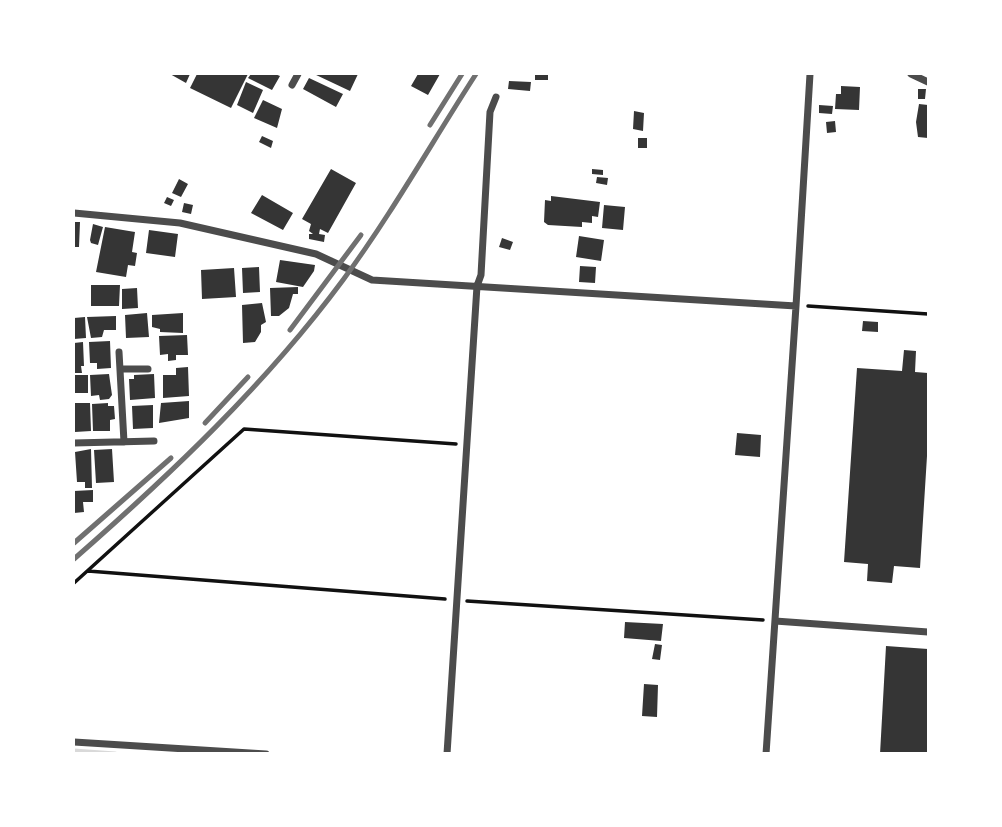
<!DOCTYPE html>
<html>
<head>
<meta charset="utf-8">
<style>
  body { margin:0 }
  #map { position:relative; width:1002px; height:827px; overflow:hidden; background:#fff; font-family:Commissioner,sans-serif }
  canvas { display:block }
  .frame { position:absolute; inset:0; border:75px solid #fff; pointer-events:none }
</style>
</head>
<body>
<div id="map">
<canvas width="1002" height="827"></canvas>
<div class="frame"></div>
</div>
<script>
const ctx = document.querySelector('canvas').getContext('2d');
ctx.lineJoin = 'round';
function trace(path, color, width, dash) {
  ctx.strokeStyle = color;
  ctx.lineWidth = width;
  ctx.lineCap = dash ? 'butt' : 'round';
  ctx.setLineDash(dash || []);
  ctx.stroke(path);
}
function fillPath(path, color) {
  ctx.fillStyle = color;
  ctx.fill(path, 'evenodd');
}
const stream = new Path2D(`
  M74,751L115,754`);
const building = new Path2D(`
  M170,74H190L186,83Z
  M197,74H248L231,108L190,88Z
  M251,74H275L280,76L272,90L248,78Z
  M314,74H358L350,91Z
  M418,74H440L428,95L411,86Z
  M535,74H548V80H535Z
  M309,78L343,94L336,107L303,89Z
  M509,81L531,82L530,91L508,89Z
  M246,82L263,90L253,113L237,105Z
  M841,86L860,87L859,110L835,109L836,94H841Z
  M918,89H926L925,99H918Z
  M263,100L282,109L277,128L254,118Z
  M919,104L928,105V138L918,137L916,122Z
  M819,105L833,106L832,114L819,113Z
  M634,111L644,113L643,131L633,129Z
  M835,121L836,132L827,133L826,122Z
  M262,136L273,141L271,148L259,142Z
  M638,138H647V148H638Z
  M331,169L356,183L328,233L320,229L319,234L325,235L324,242L309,239V234H313L309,231L311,224L302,219Z
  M592,169L603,170V175L592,174Z
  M597,177L608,178L607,185L596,183Z
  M179,179L188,184L181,197L172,193Z
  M262,195L293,213L283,230L251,213Z
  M551,196L600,202L598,217L592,216V223L582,222V227L548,225L544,222L545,200L551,201Z
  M167,197L174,200L171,206L164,203Z
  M184,203L193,205L191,214L182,212Z
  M604,205L625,207L623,230L602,228Z
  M74,222H80L79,247H74Z
  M93,224L103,227L98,245L91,243L90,240Z
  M105,227L135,232L132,252L137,253L135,266L128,265L126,277L96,272Z
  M149,230L178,234L175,257L146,253Z
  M579,236L604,240L601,261L576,257Z
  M502,238L513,242L510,250L499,247Z
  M280,260L315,265L314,271L303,287L276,282Z
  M580,266L596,267L595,283L579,282Z
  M259,267L260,292L243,293L242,268Z
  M234,268L236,297L202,299L201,270Z
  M91,285H120L119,306H91Z
  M298,287V294H293L289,308L279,316H271L270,288Z
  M137,288L138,308L122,309V289Z
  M262,303L266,322L261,325V332L255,342L243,343L242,305Z
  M147,313L149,337L126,338L125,315Z
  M183,313V333L160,332V329L152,327V315Z
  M116,316V330H104L102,337L91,338L87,317Z
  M85,317L86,338L74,339V318Z
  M863,321L878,322V332L862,331Z
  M187,335L188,355H176V360L168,361V354L160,355L159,336Z
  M110,341L111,368L97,369V363H90L89,342Z
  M83,342L84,366H81L82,373H74V343Z
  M904,350L916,351L915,372L928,373V440L920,568L894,566L892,583L867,581L868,564L844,562L857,368L902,371Z
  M188,367L189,396L163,398V375H176V368Z
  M109,374L112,395L109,399L100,400L99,395L91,396L90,375Z
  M154,374L155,398L130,400L129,379H134V375Z
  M74,375H88V393H75Z
  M189,401V418L159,423L161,403Z
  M74,403H90L91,431L75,432Z
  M108,403V406H114L115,419L110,420V431H93L92,404Z
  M153,405V428L133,429L132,406Z
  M737,433L761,435L760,457L735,455Z
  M91,449L92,488H85V482H77L75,452Z
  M112,449L114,482L96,483L94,450Z
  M93,490V502H83L84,512L74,513V491Z
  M625,622L663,624L661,641L624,638Z
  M655,644L662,645L660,660L652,659Z
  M886,646L928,649V754H880Z
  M644,684L658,685L657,717L642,716Z`);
const path = new Path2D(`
  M808,306L928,314
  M88,571L445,599
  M74,583L244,429L456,444
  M467,601L763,620`);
const minor = new Path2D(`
  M911,74L928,82
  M292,85L298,74
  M74,213L180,223L316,254L372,280L796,306L766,754
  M796,306L810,74
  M119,352L124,442
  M121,369H148
  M74,443L154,441
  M775,621L928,632
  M74,742L266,754
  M447,754L477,286L481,275L490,112L496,97`);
const rail = new Path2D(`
  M430,125L462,74
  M290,330L361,235
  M205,423L248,377
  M74,543L171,458
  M74,559C171,474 266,384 343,280C391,215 432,142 476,74`);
trace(stream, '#d9d9d9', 5);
fillPath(building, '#353535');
trace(path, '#111', 3.5);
trace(minor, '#4c4c4c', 7);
trace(rail, '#707070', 5);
</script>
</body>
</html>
